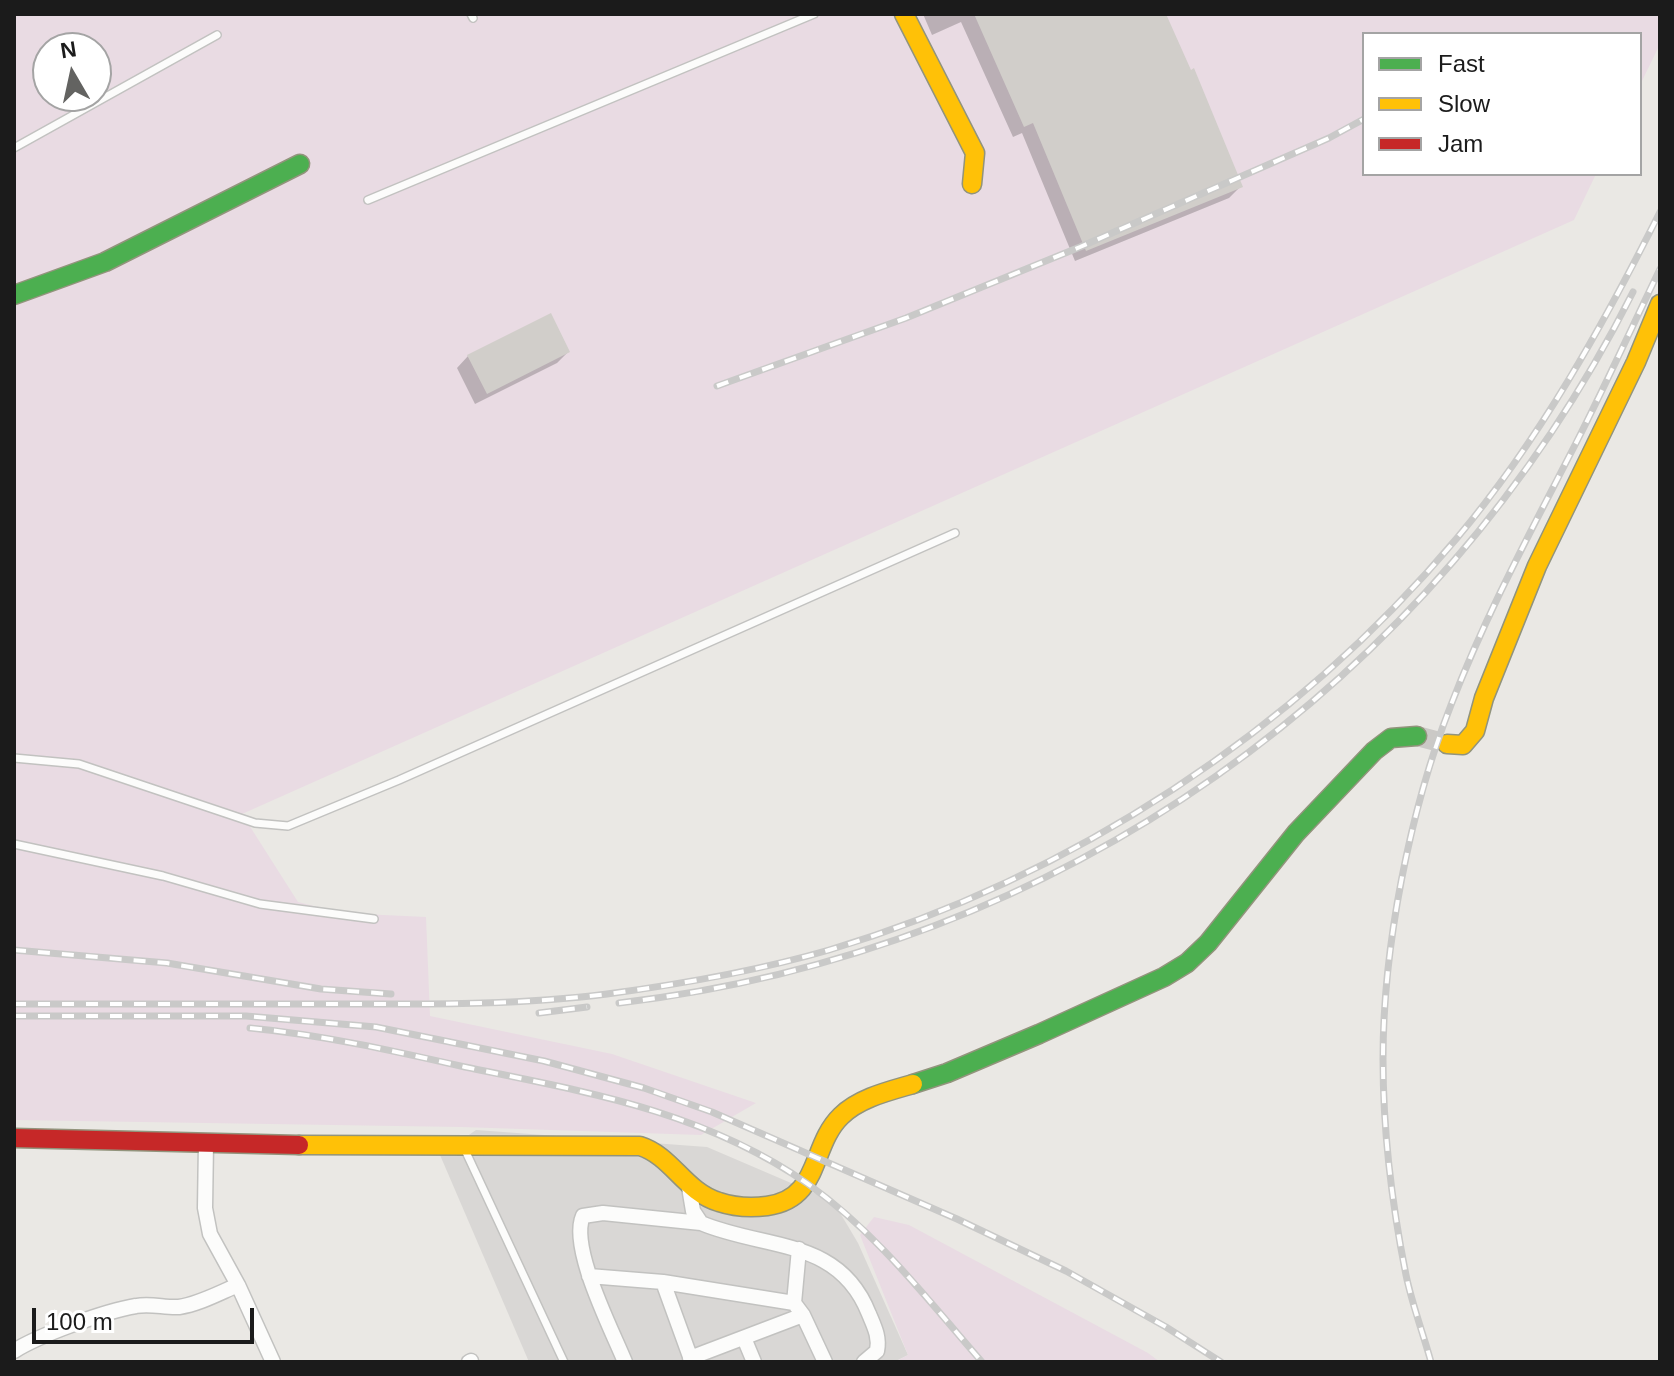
<!DOCTYPE html>
<html>
<head>
<meta charset="utf-8">
<style>
  body { margin:0 }
  #map { position:relative; width:1674px; height:1376px; overflow:hidden; background:#eae8e4; font-family:Helvetica,sans-serif }
  canvas { display:block }
  .frame { position:absolute; inset:0; border:16px solid #1b1b1b; pointer-events:none }
  .legend { position:absolute; left:1362px; top:32px; width:280px; height:144px; box-sizing:border-box; background:#fff; border:2px solid #a4a4a4; margin:0; padding:10px 14px; list-style:none; font-size:24px; color:#1b1b1b }
  .legend li { display:flex; align-items:center; gap:16px; height:40px }
  .legend b { width:40px; border:2px solid #a4a4a4 }
  .north { position:absolute; left:32px; top:32px; width:80px; height:80px; box-sizing:border-box; background:#fff; border:2px solid #a4a4a4; border-radius:50%; rotate:351deg; font-size:22px; font-weight:700; line-height:32px; text-align:center; color:#1b1b1b }
  .north::after { content:''; display:block; margin:auto; width:28px; height:36px; background:#636361; clip-path:polygon(50% 0,100% 100%,50% 72%,0 100%) }
  .scale { position:absolute; left:32px; top:1308px; width:222px; height:36px; box-sizing:border-box; border:4px solid #1b1b1b; border-top:0; padding-left:10px; font-size:24px; line-height:28px; white-space:nowrap; color:#1b1b1b; -webkit-text-stroke:6px #fff; paint-order:stroke }
</style>
</head>
<body>
<div id="map">
<canvas width="1674" height="1376"></canvas>
<div class="frame"></div>
<ul class="legend">
<li><b style="height:10px;background:#4caf50"></b>Fast</li>
<li><b style="height:10px;background:#ffc107"></b>Slow</li>
<li><b style="height:10px;background:#c62828"></b>Jam</li>
</ul>
<div class="north">N</div>
<div class="scale">100 m</div>
</div>
<script>
const ctx = document.querySelector('canvas').getContext('2d');
ctx.lineJoin = 'round';
function fillPath(path, color) {
  ctx.fillStyle = color;
  ctx.fill(path, 'evenodd');
}
function trace(path, color, width, dash) {
  ctx.strokeStyle = color;
  ctx.lineWidth = width;
  ctx.lineCap = dash ? 'butt' : 'round';
  ctx.setLineDash(dash || []);
  ctx.stroke(path);
}
const residential = new Path2D(`
  M476,1130L707,1147L833,1201L858,1243L908,1355L894,1362H529L440,1155Z`);
const industrial = new Path2D(`
  M14,14H1660V44L1640,85V34H1364V174H1596L1574,220L242,814L298,902L341,913L426,917L430,1016L612,1054L756,1103L701,1135L461,1127L14,1120ZM48,48H96V96H48Z
  M874,1217L909,1225L1148,1353L1160,1362H894L908,1355L860,1235Z`);
const shadow = new Path2D(`
  M923,14H1164L1241,186L1229,198L1075,261L1022,133L1013,137L961,22L932,35Z
  M568,352L557,363L475,404L457,368L468,356Z`);
const building = new Path2D(`
  M974,14H1166L1191,70L1194,68L1243,187L1086,251L1033,123L1024,127Z
  M551,313L570,352L487,394L467,355Z`);
const secondaryTunnel = new Path2D(`
  M1417,736L1447,744`);
const lane = new Path2D(`
  M471,14L473,18
  M14,148L217,35
  M368,200L814,14
  M14,758L79,764L255,823L288,826L399,780L955,533
  M14,844L163,876L260,904L374,919
  M465,1150L564,1362`);
const street = new Path2D(`
  M206,1143L205,1208L210,1234L238,1285L273,1362
  M689,1187L693,1211L701,1223C765,1250 839,1237 869,1314C874,1326 880,1337 877,1351L864,1362
  M589,1276L663,1282L794,1303L803,1315L825,1362
  M663,1282L692,1362
  M794,1303L799,1249
  M744,1338L754,1362
  M14,1351C39,1335 106,1311 136,1306C151,1303 165,1308 179,1307C199,1304 219,1293 238,1285
  M690,1358L803,1315
  M469,1362L471,1361
  M625,1362C612,1330 569,1247 583,1216L603,1213L701,1223`);
const fast = new Path2D(`
  M14,295L105,262L300,164
  M913,1084L947,1073L1039,1034L1164,977L1187,963L1208,943L1296,833L1374,751L1391,738L1417,736`);
const slow = new Path2D(`
  M904,14L975,153L972,184
  M1447,744L1463,745L1475,731L1484,698L1537,566L1636,362L1660,304
  M299,1145L640,1146C672,1156 685,1192 719,1202C734,1207 751,1208 767,1206C821,1199 810,1146 841,1116C859,1098 889,1091 913,1084`);
const jam = new Path2D(`
  M14,1138L299,1145`);
const rail = new Path2D(`
  M717,386L906,318L1080,247L1329,138L1364,119
  M14,950L167,963L321,989L391,994
  M619,1003C1057,952 1435,686 1633,292
  M14,1004C116,1004 218,1004 320,1004C416,1004 512,1006 607,994C682,984 757,971 829,950C1072,877 1294,732 1457,538C1540,439 1602,327 1660,212
  M539,1013L587,1007
  M14,1016H246L376,1027L544,1061L644,1088L712,1112L957,1219L1066,1271L1166,1327L1221,1362
  M250,1028C323,1035 394,1051 465,1067C587,1092 703,1111 808,1184C877,1233 927,1299 982,1362
  M1431,1362C1423,1333 1412,1304 1406,1275C1392,1205 1383,1131 1383,1059C1383,947 1410,809 1451,705C1486,614 1532,529 1576,443C1605,386 1632,327 1660,269`);
fillPath(residential, '#d9d7d5');
fillPath(industrial, '#e9dbe3');
fillPath(shadow, '#0003');
fillPath(building, '#d1ceca');
trace(secondaryTunnel, '#cbc9c6', 20, [20, 10]);
trace(lane, '#c2c2c0', 10);
trace(street, '#c2c2c0', 17);
trace(fast, '#92947c', 21);
trace(slow, '#92947c', 21);
trace(jam, '#92947c', 21);
trace(lane, '#fcfcfb', 7);
trace(street, '#fcfcfb', 14);
trace(fast, '#4caf50', 18);
trace(slow, '#ffc107', 18);
trace(jam, '#c62828', 18);
trace(rail, '#c9c9c8', 7);
trace(rail, '#fff', 4, [12]);
</script>
</body>
</html>
